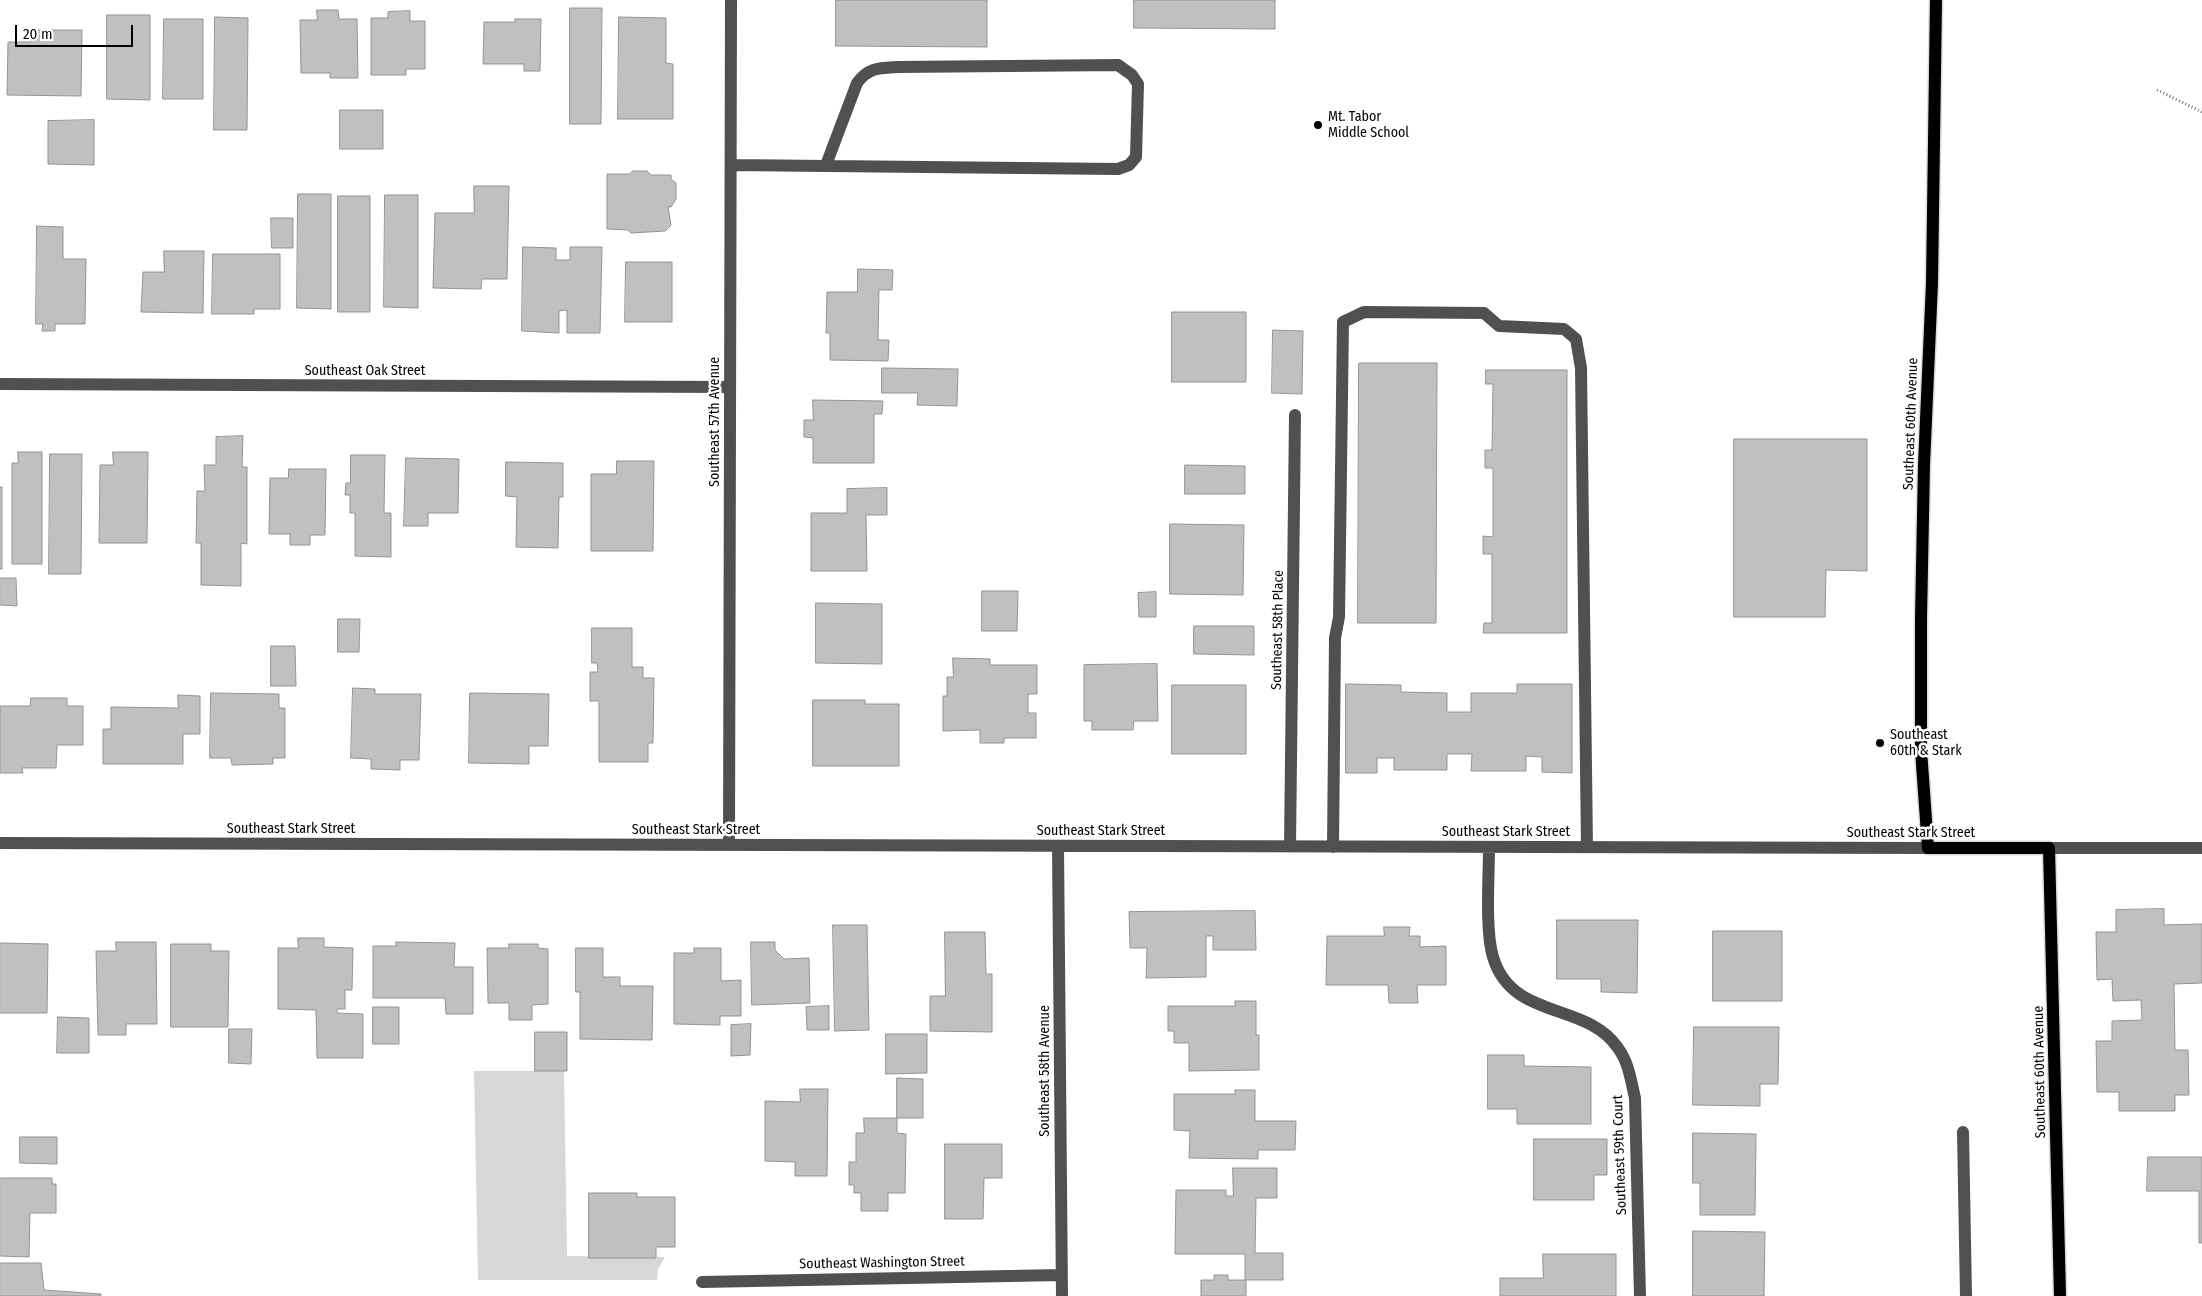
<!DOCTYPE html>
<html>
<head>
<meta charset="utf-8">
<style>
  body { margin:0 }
  #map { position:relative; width:2202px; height:1296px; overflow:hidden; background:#fff; font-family:"Fira Sans Condensed",sans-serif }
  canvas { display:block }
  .scale { position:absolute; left:15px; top:25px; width:118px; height:22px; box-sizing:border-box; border:2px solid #000; border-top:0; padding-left:6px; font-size:15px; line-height:18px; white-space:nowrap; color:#000; -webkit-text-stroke:4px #fff; paint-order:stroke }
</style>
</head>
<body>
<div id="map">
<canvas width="2202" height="1296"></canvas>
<div class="scale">20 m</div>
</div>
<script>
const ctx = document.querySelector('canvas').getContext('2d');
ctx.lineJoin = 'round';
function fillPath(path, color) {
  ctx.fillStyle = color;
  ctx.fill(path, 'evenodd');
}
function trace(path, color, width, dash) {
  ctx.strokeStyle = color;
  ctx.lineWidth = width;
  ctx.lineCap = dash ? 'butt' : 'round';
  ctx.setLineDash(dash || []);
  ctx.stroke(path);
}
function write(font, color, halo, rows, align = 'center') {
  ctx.font = font + ' "Fira Sans Condensed",sans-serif';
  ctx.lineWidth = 5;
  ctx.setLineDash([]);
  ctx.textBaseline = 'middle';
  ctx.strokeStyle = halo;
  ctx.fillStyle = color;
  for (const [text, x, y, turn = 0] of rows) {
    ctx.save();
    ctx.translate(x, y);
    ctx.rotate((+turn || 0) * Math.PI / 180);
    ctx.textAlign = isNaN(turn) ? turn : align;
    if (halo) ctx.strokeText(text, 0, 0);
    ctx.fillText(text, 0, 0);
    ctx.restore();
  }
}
const green = new Path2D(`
  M474,1071H564L567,1256L665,1257L658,1269L657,1280H478Z`);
const building = new Path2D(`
  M836,0H987V47L836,46Z
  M1134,0H1275V29L1134,28Z
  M570,8H602L601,124H570Z
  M317,10H338L339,19H357L358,78H330V73H301L300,20H317Z
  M410,11V21H425V69H406V75H371V18H388V12Z
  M107,15H150V100L107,99Z
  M215,17L248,18L247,130H214Z
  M619,17L666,18V63L673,64V119H618Z
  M164,19H203V99H163Z
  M515,19H541L540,71H524V64H483L484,22H515Z
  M30,30H82L81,96L7,95L8,42H30Z
  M340,110H383V149H340Z
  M94,120V165L48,164V121Z
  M633,171H647L651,175H671V179L676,183V199L671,207H668L671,225L665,231L631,233L628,230L607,229V174H629Z
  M474,186H509L507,279H482L481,289L433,288L435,213H474Z
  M298,194H331V309L297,308Z
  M385,195H418V308L384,307Z
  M338,196H370V312H338Z
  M271,218H293V248H272Z
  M37,226L63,227V259H86L85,324H55V331H42L43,324H36Z
  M523,247L556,248V260H570V247H602L600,333H567V310L559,311V333L522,331Z
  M164,251H204L203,313L141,312L143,272H164Z
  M213,254H280V309H254V314H212Z
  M626,262H672V322H625Z
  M858,269L893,270L892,290H879L878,340H889L888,361L830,360V333H826L827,292H857Z
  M1172,312H1246V382H1172Z
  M1273,330L1303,331L1302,394L1272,393Z
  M1359,363H1437L1436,623H1358Z
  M882,368L958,369L957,406L917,405L918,393H882Z
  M1486,370H1567V633H1483L1484,623H1492V554H1483V536L1493,537V468H1485V450H1492L1493,384H1486Z
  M813,400L883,401L882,414H874V463H813V438L804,437V420H813Z
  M243,436L242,467H247V544L241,543V586L201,585V543H196L197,491H205L204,465H216V437Z
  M1734,439H1867V571L1826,570L1825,617H1734Z
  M18,452H42V564H12V463H18Z
  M113,452H148L147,543H99L100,465H113Z
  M50,454H82L81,574H49Z
  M351,455H385L384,513H391V557L355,556V513H350V495H345L346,483H350Z
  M406,458L459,459L458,513H428V526H404Z
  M617,461H654L653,551H591V474H616Z
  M506,462L563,463V497H559L558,548L516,547L517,497L506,496Z
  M1185,465L1245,466V494H1185Z
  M289,469H326L325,535H310V545H290V534H269L270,478H288Z
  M0,487H2V569H0Z
  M887,488V515H866L867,571H811V513H847V489Z
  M1170,524L1244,525L1243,595L1170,594Z
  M0,578H16L17,606L0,605Z
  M982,591H1018L1017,631H982Z
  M1156,592V617H1139L1138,593Z
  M816,603L882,604V664L816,663Z
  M338,619H360L359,652H338Z
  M1194,626H1254V655L1194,654Z
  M592,628H632V667H643V678H654L653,743H648V762H599V701H590V672H598L597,663H592Z
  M271,646H295L296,686H271Z
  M953,658L990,659V665H1037V694H1028V713H1036V738H1004V743H980V730L943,731V696H947V677H953Z
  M1157,664L1158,721H1134L1133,730H1092V721H1084V665Z
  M1346,684L1401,685V692L1447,693V712H1471V693H1517V684H1572V773L1542,772V757L1526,756V771H1471L1472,754H1447V770H1394V758H1377V773H1346Z
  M1172,685H1246V754H1172Z
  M353,688L375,689V694H421L419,760H400V770L371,769V759L351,758Z
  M211,693L279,694V708H285V758H273V764L232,765L231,758H210Z
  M470,693L549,694L548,746H529V764L469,763Z
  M178,695L200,696V734H183V764H103V729H111V707L178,708Z
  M31,698H67V706H83V745H57L56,768H22L23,773H0V706H30Z
  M813,700H865V704H899V766H813Z
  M2164,909V925L2202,924V983L2174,984L2175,1050H2188L2189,1095H2175V1111H2119V1092H2097L2096,1041H2112V1021L2142,1020L2141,1000L2113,1001L2112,979L2097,980L2096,932H2116V910Z
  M1255,911L1256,950H1213V936H1206V977L1146,978L1147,948H1130L1129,912Z
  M1557,920H1638L1637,993L1601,992V979H1557Z
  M833,925H867L869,1030L835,1031Z
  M1384,927H1410L1409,936H1420V947L1446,946V985H1417L1418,1003H1389L1388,985H1326L1327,936H1384Z
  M1713,931H1782V1001H1713Z
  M945,932H985L986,974H992V1032L930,1031V996H945Z
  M298,938H324V947L353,948L352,990H345V1009H337V1013L363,1014V1058H317L316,1010L278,1009V948H298Z
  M116,942H156L157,1024H126V1035H98L96,951H116Z
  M396,942L455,943L454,967H473V1014H446L445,998H373V946H396Z
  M751,942H775V950L784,959L809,958L810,1003L752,1005Z
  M0,943L48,944L47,1013H0Z
  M171,944H211V951H229L228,1027H171Z
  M509,944H538V948L548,949V1004L532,1005V1020H509V1003H488L487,948H509Z
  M576,948H603V977H620V986H653L652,1040L580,1039V992H576Z
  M694,948H721V981L741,980V1016H720V1025L674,1024V953H694Z
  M1235,1001H1256V1035H1259V1070L1189,1071V1043H1174V1031H1168V1006H1235Z
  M829,1006V1030H807L806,1007Z
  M373,1007H399V1044H373Z
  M58,1017L89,1018V1053H57Z
  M751,1024L750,1055L731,1056V1025Z
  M1694,1027H1779L1778,1084H1760V1106L1693,1105Z
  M229,1029H252L251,1064L229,1063Z
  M535,1032H567V1071H535Z
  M886,1034H927V1073L886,1074Z
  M1488,1055H1524V1066L1591,1067V1124H1517V1109H1488Z
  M897,1078L923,1079V1118H897Z
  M800,1089H828L827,1176H795V1162L765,1161V1101L800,1102Z
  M1235,1090H1255V1121H1296L1295,1150H1258V1159L1189,1158L1190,1131L1174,1130V1094H1235Z
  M864,1118H897V1133L906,1134L905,1193H888V1211H861V1193H854V1185H849V1162H856V1133H864Z
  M1693,1133L1756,1134L1755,1215H1700V1183H1693Z
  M20,1137H57V1164L20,1163Z
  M1534,1139H1607V1175H1594V1200H1534Z
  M945,1144H1002V1178H984L983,1219H945Z
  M2148,1157H2202V1243H2199V1191H2147Z
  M1233,1168H1277V1198H1256L1255,1253H1283V1280H1246V1296H1201V1280H1214V1275H1228V1280H1245V1254H1175L1176,1190H1226V1196H1233Z
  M0,1178H52V1184H56V1213H30L29,1257L0,1256Z
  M589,1193H637V1197H675V1247H656V1258H589Z
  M1693,1231L1765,1232L1764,1296H1693Z
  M1543,1254H1616V1296H1500V1278H1543Z
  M0,1263H41L44,1290L101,1294V1296H0Z`);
const path = new Path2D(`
  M2157,90L2202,112`);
const minor = new Path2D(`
  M731,165L1118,169L1129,165L1136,157L1138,84L1132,75L1118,65L898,67C880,68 869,67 857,83L826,165
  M0,384L730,387
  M0,843L1928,848
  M729,845L731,0
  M1058,846L1062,1296
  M1290,846L1295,415
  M1333,847L1335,638L1339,617L1343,322L1364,312L1484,313L1499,326L1564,329L1576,339L1581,368L1587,847
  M1489,847C1489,877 1485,931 1493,957C1512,1021 1586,1001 1618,1048C1629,1063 1631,1081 1635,1098L1640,1296
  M2049,848H2202
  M1963,1132L1966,1296
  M702,1282L1061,1275`);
const major = new Path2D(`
  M1936,0L1932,283L1924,465L1921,619V750L1928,848H2049L2060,1296`);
const markers = [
  [1318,125,5,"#000"],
  [1880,743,5,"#000"]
];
const poiNames = [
  ["Mt. Tabor",1328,117],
  ["Middle School",1328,133],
  ["Southeast",1890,735],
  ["60th & Stark",1890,751]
];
const streetNames = [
  ["Southeast Oak Street",365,371],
  ["Southeast 57th Avenue",715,422,-90],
  ["Southeast 60th Avenue",1911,424,-88],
  ["Southeast 58th Place",1278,630,-89],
  ["Southeast Stark Street",291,829],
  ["Southeast Stark Street",696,830],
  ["Southeast Stark Street",1101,831],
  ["Southeast Stark Street",1506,832],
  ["Southeast Stark Street",1911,833],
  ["Southeast 58th Avenue",1045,1071,-90],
  ["Southeast 60th Avenue",2040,1072,-91],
  ["Southeast 59th Court",1620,1155,-92],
  ["Southeast Washington Street",882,1263,-1]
];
fillPath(green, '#d7d7d7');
fillPath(building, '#c0c0c0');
trace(building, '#949494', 1);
trace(major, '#dbdbdb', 15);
trace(path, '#727272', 3, [1, 2.5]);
trace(minor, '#505050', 12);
trace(major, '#000', 12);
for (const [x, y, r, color] of markers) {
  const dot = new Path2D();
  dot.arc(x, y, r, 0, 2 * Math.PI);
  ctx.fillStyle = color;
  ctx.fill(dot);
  trace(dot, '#fff', 2);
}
write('14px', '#000', '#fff', poiNames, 'left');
write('14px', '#000', '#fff', streetNames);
</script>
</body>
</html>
